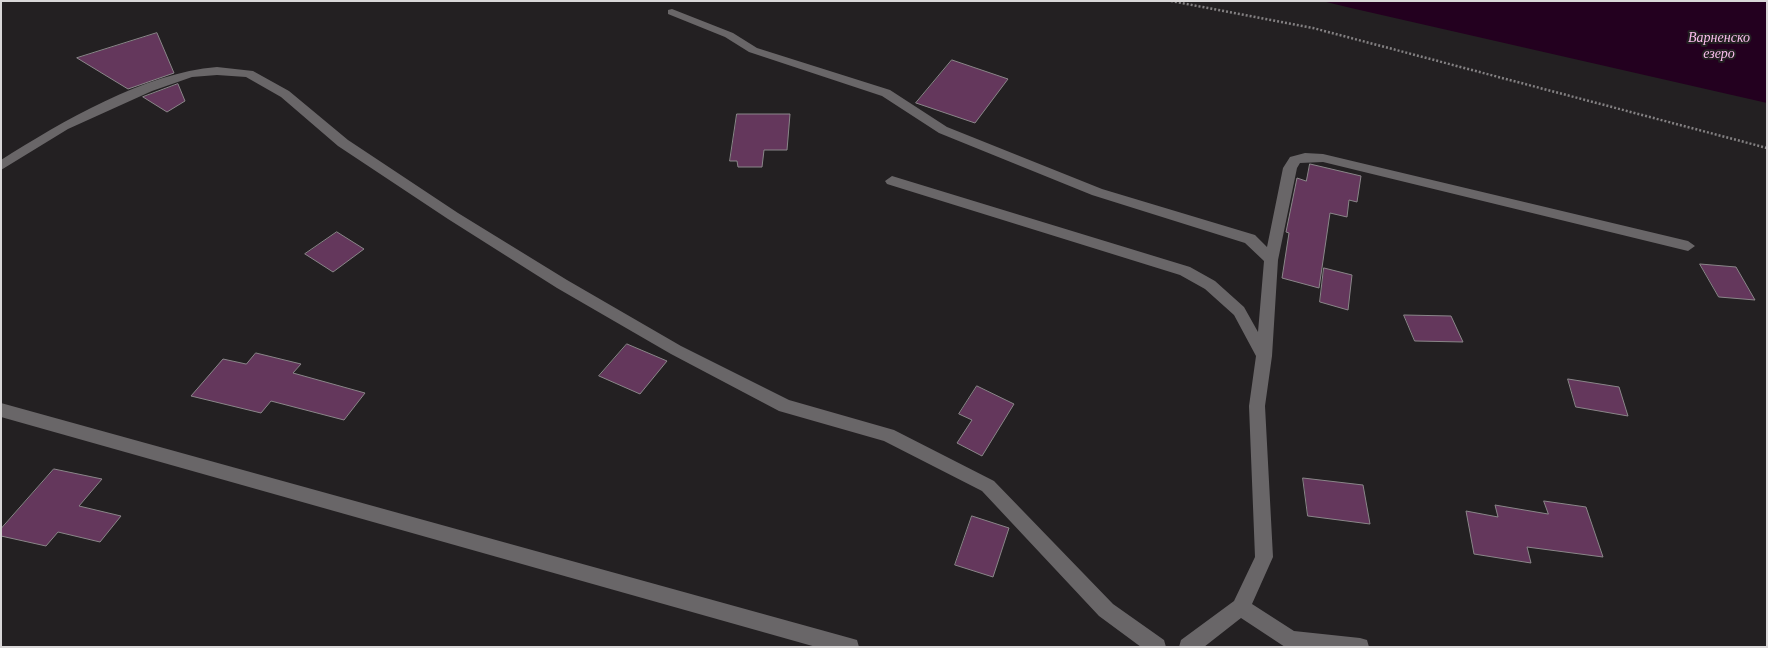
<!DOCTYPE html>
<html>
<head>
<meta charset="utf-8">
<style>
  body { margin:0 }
  #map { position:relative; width:1768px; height:648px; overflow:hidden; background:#232022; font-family:"Libre Baskerville",serif }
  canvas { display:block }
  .frame { position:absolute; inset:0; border:2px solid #d9d7d8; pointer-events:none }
</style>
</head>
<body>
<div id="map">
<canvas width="1768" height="648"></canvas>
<div class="frame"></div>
</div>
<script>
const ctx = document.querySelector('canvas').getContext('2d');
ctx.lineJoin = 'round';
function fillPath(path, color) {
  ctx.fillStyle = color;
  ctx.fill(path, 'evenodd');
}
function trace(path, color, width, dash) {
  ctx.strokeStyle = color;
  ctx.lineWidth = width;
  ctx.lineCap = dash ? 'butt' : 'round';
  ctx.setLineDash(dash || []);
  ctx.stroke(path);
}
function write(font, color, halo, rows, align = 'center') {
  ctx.font = font + ' "Libre Baskerville",serif';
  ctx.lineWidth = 4;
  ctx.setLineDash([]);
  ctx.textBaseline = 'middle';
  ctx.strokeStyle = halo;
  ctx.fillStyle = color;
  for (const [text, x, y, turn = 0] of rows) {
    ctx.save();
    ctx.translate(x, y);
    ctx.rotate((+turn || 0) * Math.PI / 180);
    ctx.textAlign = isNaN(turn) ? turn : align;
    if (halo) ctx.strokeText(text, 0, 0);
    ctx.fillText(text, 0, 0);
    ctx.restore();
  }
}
const water = new Path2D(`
  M1322,1H1767V103L1351,8Z`);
const building = new Path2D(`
  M157,33L174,73L128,89L77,58Z
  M952,60L1008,79L975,123L916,103Z
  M178,84L185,101L167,112L143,97Z
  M737,114H790L787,150H764L762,167H738L737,161H730Z
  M1310,164L1361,176L1357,202L1349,200L1347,217L1330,213L1319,288L1282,278L1289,233L1286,232L1297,178L1306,181Z
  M337,232L364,249L333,272L305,254Z
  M1700,264L1736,267L1755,300L1719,297Z
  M1324,268L1352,275L1348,310L1320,302Z
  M1404,315L1451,316L1463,342L1415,341Z
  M627,344L667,361L640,394L599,376Z
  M256,353L301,364L293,373L365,393L344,420L271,401L261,413L191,396L223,359L246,364Z
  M1568,379L1619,387L1628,416L1576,407Z
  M977,386L1014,404L982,456L957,443L972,420L959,414Z
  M54,469L102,479L79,506L121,516L100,542L58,532L46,546L1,536V529Z
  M1303,478L1363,485L1370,524L1308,516Z
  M1544,501L1586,507L1603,557L1527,547L1531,563L1474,554L1466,511L1498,517L1495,505L1548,514Z
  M972,516L1009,528L993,577L955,565Z`);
const path = new Path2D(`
  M1171,1L1313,28L1767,148`);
const street = new Path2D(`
  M672,9L733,33L757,48L890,90L947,127L1102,189L1255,235L1267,247L1283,168L1290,157L1305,153L1323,154L1688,241L1695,246L1688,251L1323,162L1300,163L1297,168L1278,260L1272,356L1265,406L1273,557L1252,604L1294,631L1360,638L1367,640L1369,647H1285L1241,618L1204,647H1179L1181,640L1234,601L1255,557L1249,406L1256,356L1234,315L1205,289L1180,275L887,184L885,181L892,176L1190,267L1215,281L1244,307L1258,332L1264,261L1245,243L1092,195L939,133L882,96L749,52L725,37L668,14V10Z
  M217,67L253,71L289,91L348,140L458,213L567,280L681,346L789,400L894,430L994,481L1113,604L1164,640L1166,647H1141L1099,616L982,491L884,441L779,411L671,354L557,288L448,219L338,146L281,97L246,77L217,75L192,77L152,91L68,129L1,170V160C63,121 144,73 217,67Z`);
const secondary = new Path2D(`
  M1,403L850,638L857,640L859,647H816L1,417Z`);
const farWaternames = [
  ["Варненско",1719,38],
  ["езеро",1719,54]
];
fillPath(water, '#23001f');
fillPath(building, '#64375c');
trace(building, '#8a8689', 1);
trace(path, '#838082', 2.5, [2, 2]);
fillPath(street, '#696668');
fillPath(secondary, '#696668');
write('italic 14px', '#f9beec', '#232022', farWaternames);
</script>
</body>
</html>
